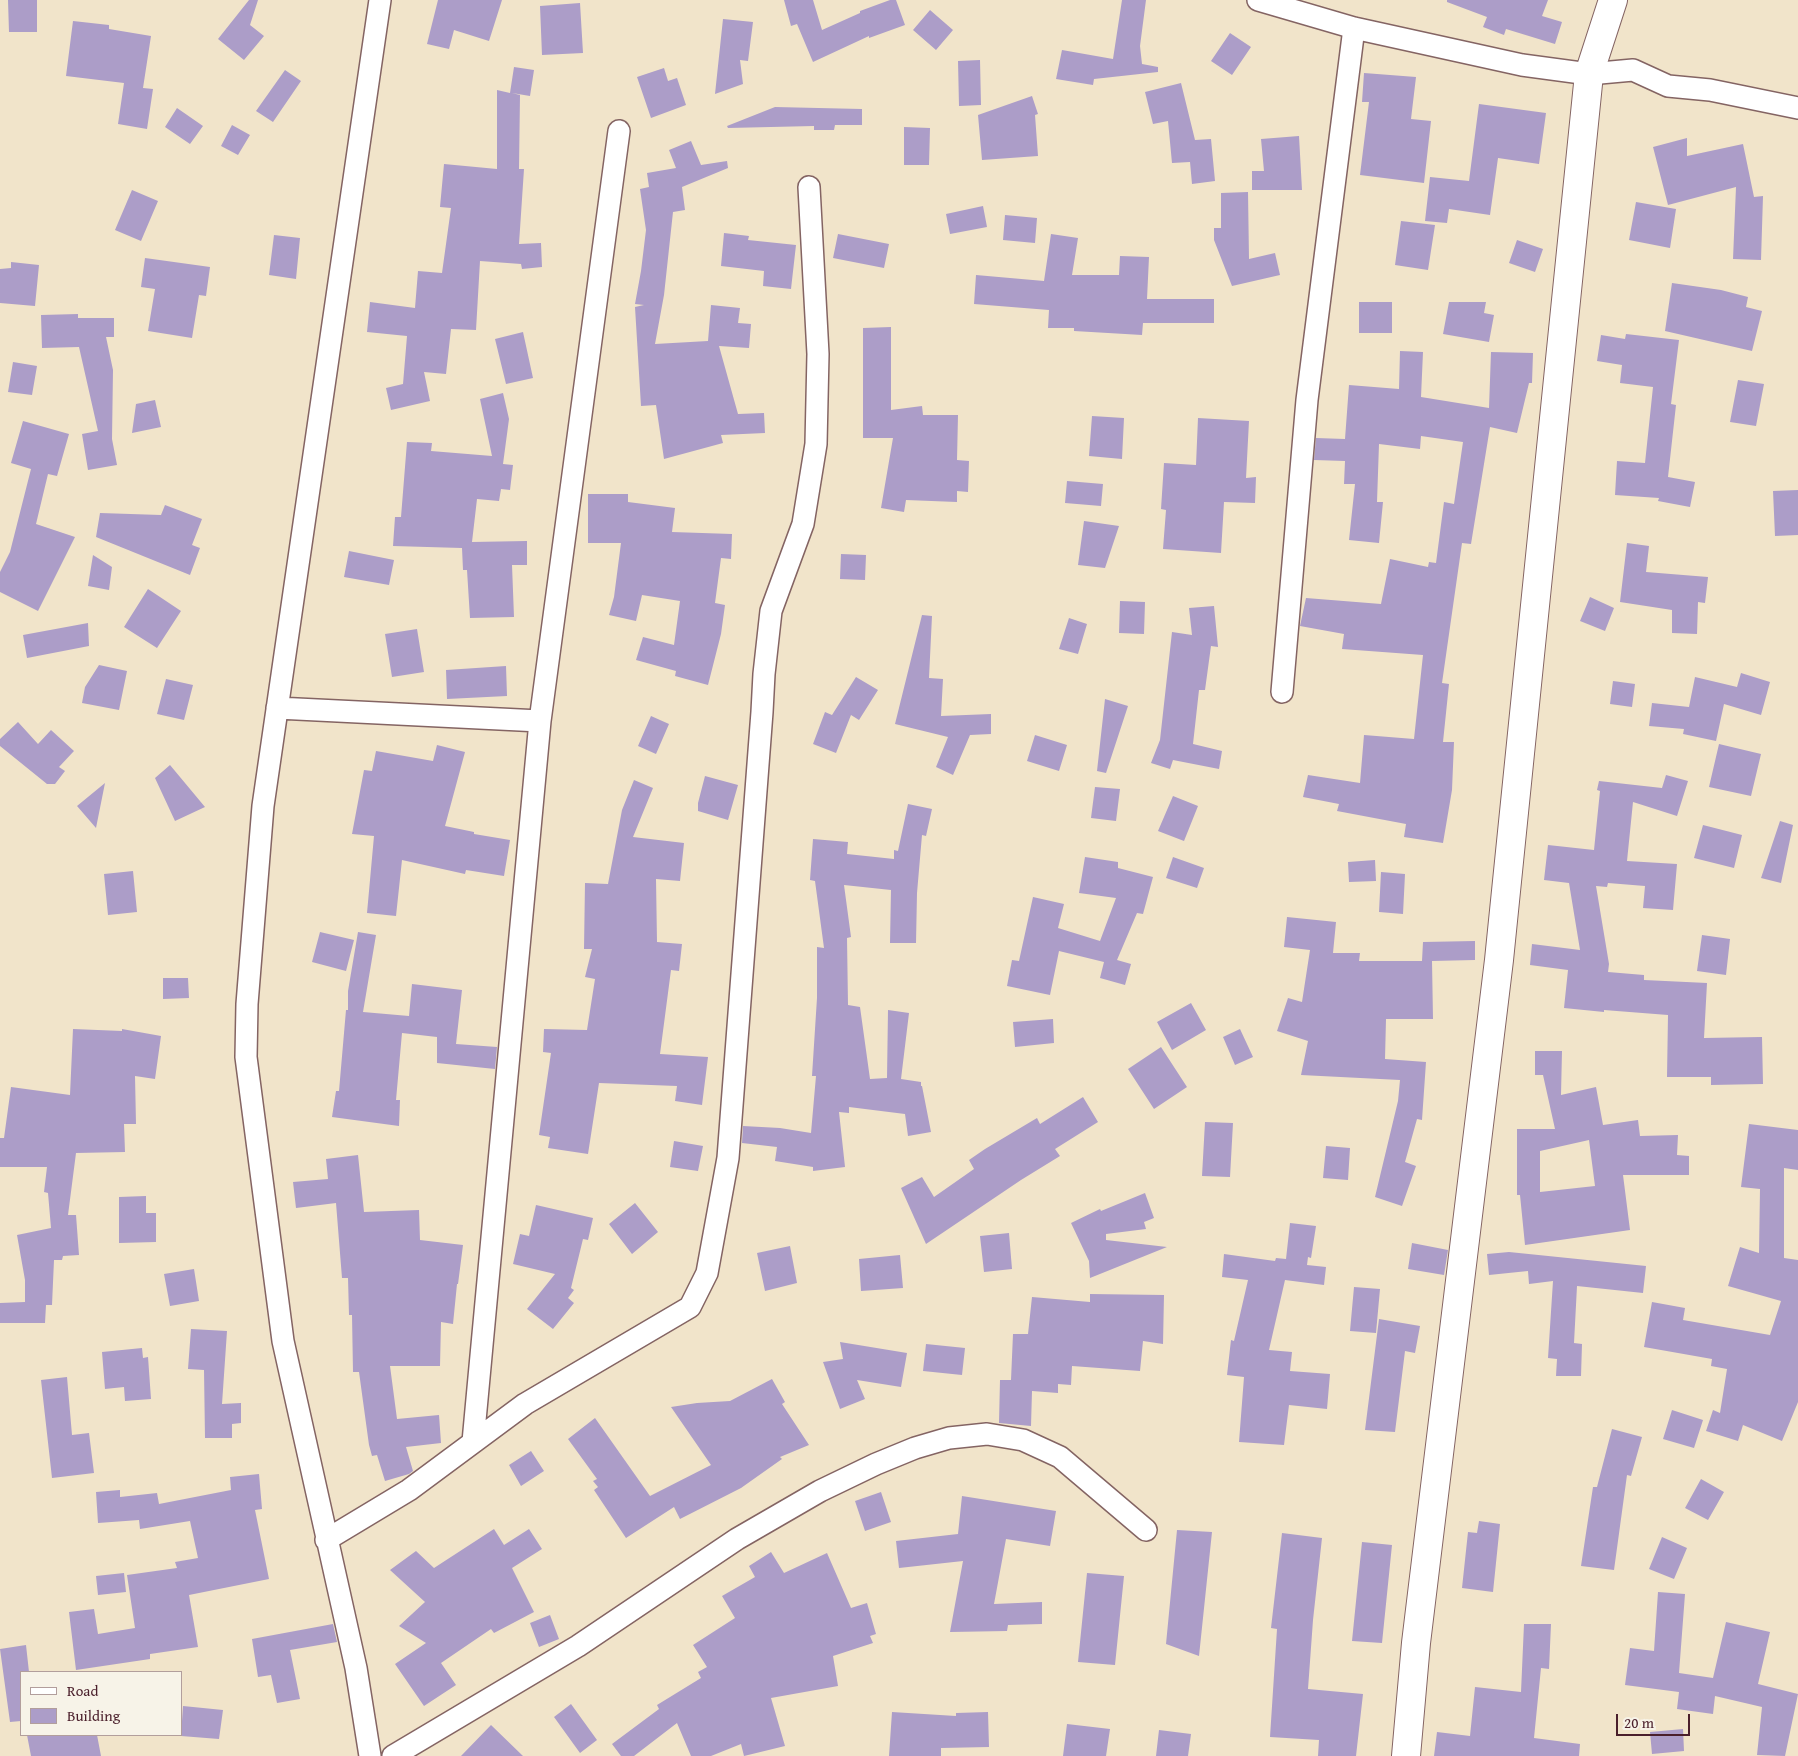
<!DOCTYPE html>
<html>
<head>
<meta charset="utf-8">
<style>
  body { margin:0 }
  #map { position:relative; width:1798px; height:1756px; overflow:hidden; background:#f1e4ca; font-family:"Gentium Book Plus",serif }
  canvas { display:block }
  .legend { position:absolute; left:20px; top:1671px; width:162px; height:65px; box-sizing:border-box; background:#f7f3e8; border:1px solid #b29e9c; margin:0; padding:6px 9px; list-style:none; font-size:15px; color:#4a1f2b }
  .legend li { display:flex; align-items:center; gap:10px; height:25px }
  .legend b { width:25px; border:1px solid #b29e9c }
  .scale { position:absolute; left:1616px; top:1714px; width:74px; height:22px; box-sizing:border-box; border:2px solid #4a1f2b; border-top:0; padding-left:6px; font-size:15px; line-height:18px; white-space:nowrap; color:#4a1f2b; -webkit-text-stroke:4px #f7f3e8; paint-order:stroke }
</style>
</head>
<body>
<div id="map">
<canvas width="1798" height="1756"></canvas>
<ul class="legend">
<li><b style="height:6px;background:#fff"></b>Road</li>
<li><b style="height:14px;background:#ac9dc8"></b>Building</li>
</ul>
<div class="scale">20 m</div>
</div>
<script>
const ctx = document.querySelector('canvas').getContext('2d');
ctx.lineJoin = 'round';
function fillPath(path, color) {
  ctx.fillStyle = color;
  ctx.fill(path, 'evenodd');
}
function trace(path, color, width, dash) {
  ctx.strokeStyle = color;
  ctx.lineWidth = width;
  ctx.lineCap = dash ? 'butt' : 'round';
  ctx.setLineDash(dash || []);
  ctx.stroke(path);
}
const building = new Path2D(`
  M8,0H37V32H9Z
  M249,0H258L250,25L264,36L244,60L218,39Z
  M438,0H502L489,41L454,30L449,49L427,44Z
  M784,0H813L822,30L860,13V11L890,0H896L905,25L869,38V36L813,62L797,24L791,26Z
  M1122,0H1146L1140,46L1142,64L1158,67V72L1094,79L1093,85L1056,79L1062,50L1113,59Z
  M1447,0H1548L1542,16L1562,22L1555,44L1506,29L1504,35L1483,27L1487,17L1447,2Z
  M580,3L583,53L542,55L540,6Z
  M930,10L953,30L936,50L913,30Z
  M723,19L753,22L748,61L740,60L743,84L715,94Z
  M73,21L109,25V29L151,36L143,88L153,89L147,129L118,124L124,83L66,76Z
  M1230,33L1251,47L1232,75L1211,61Z
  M980,60L981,105L959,106L958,61Z
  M514,67L534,70L530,96L512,93L520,95L519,169H524L519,244L541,243L542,267L522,269L521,264L480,261L476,330L451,329L446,374L424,372L430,401L391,410L386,388L403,384L407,336L367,332L370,302L415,308L418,271L442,273L451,208L440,207L444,164L497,169V90L510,93Z
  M664,68L668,81L677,78L686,105L651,118L637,77Z
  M285,70L301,81L273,122L256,111Z
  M1364,73L1416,77L1411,119L1431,121L1424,183L1360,175L1369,102H1362Z
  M1181,83L1195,140L1211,139L1215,181L1192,184L1190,162L1172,163L1168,121L1153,124L1145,92Z
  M1032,96L1038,114L1035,115L1038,156L982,160L978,115Z
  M1479,104L1546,113L1539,164L1498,158L1490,215L1449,209L1447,223L1425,221L1430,177L1469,181Z
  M775,107L862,109V125H835L834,130H814V126L728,128L727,126Z
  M177,108L203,126L190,144L165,127Z
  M232,125L250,135L238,155L221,146Z
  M904,127L930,128L929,165H904Z
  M1299,136L1302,190H1252V171H1264L1261,139Z
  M1687,138V156L1743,144L1754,197L1763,196L1761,260L1733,259L1736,187L1668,205L1653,147Z
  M691,141L701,165L727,161L728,168L682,187L685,210L673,212L664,295L655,344L708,341L711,305L740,308L738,323L751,324L749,348L719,346L738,414L764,413L765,433L721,435L723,443L664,459L656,405L641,406L635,307L644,305L635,304L641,271L646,230L640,189L649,187L647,173L676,168L669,150Z
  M132,190L158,201L141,241L115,230Z
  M1248,192L1249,259L1275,253L1280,275L1232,286L1214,240V228H1221V193Z
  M1636,202L1676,209L1670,248L1629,240Z
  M983,206L987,227L950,234L946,214Z
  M1005,215L1037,218L1035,243L1003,240Z
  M1401,221L1435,225L1428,270L1395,265Z
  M724,233L749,236L748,240L796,245L791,289L763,286L764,271L721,266Z
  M838,234L889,244L884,268L833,258Z
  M1051,234L1078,238L1072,275H1119L1120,256L1149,257L1147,299H1214V323H1143L1142,335L1074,331V328H1048L1049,310L974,304L976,275L1044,281Z
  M274,235L300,238L296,279L269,275Z
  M1517,240L1543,249L1535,272L1509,263Z
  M145,258L210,267L206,296L199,295L192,338L148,331L155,289L141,287Z
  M11,262L39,265L35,306L0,303V269L11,268Z
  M1672,283L1721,290L1748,297L1746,307L1762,311L1752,351L1665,331Z
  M1359,302H1392V333H1359Z
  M1449,302H1486L1484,313L1494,315L1489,342L1443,334Z
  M78,314V318H114V337H106L113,370L112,439L117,465L88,470L82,434L98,431L79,347L42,348L41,315Z
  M891,327V410L922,406L923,415H958L957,460L969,461L968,492L957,491V502L906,500L904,512L881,508L893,438H863V328Z
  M523,332L533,378L506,384L495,339Z
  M1626,334L1679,340L1671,404L1676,405L1668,477L1695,482L1690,507L1658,501L1659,498L1615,495L1617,461L1645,463L1653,387L1620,383L1622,365L1597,361L1601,335L1625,339Z
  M1400,351L1423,352L1421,397L1489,408L1491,352L1533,353L1532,383H1529L1517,433L1490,427L1471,544L1462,543L1442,683L1449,684L1443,742H1454L1452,790L1443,843L1404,837L1406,824L1337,811L1339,804L1303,797L1308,775L1360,783L1364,735L1414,739L1423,655L1342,649L1344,634L1300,626L1306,598L1381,604L1390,559L1428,567L1429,562L1436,563L1444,502L1454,504L1463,442L1421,436L1420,449L1379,444L1377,502H1383L1379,543L1349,540L1355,484H1344L1345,461L1314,460L1316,438L1345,439L1349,385L1399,389Z
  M13,362L37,366L32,395L8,392Z
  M1738,380L1764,384L1756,426L1730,422Z
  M503,393L509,419L503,464L513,465L510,490L501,489L499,501L477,499L472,542L527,541V565H512L514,617L470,618L467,570H463L462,548L393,546L395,517H401L407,442L432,443L431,451L492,456L480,399Z
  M155,400L161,427L132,433L136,404Z
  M1092,416L1124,418L1122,459L1089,456Z
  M1198,418L1249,421L1246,478L1256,477L1255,503L1224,502L1221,553L1163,549L1166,510L1161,509L1164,463L1196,465Z
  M23,421L69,434L57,476L48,474L36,524L75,537L38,611L0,592V572L10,552L31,469L11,463Z
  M1067,481L1103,484L1101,506L1065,503Z
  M1798,490V535L1775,536L1773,491Z
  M588,494H628V502L675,508L672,532L732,534L731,559L721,558L715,603L725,605L721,634L708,685L675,676L676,671L636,660L643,637L674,645L680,601L642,595L636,621L609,615L614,597L621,543H588Z
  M165,505L202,519L192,545L200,548L190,575L96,537L100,513L161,515Z
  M1084,521L1119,526L1105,568L1078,565Z
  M1627,543L1649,546L1646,572L1708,577L1705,603L1698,602L1697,634L1672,633V610L1620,602Z
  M349,551L394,560L389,585L344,577Z
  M841,554L866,555L865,580L840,579Z
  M93,555L112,567L109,590L88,586Z
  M148,589L181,611L157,648L124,627Z
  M1590,597L1614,608L1605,631L1580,621Z
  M1120,601L1145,602L1144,634L1119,633Z
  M1214,606L1218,647L1211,646L1205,690H1199L1193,744L1222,751L1219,769L1173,760L1170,769L1151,763L1160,740L1172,632L1192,635L1189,608Z
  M922,615L932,616L929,678L943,679L941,716L991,714V734L970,735L953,775L936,767L948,737L895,724Z
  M1069,618L1087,624L1078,654L1059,649Z
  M88,623L89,646L27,658L23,635Z
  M417,629L424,672L392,677L385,634Z
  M99,665L127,671L119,710L82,703L85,687Z
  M506,666L507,696L447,699L446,670Z
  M1741,673L1770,682L1761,715L1724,704L1716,741L1683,734L1684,729L1649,726L1652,703L1689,707L1695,677L1737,687Z
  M856,677L878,690L859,720L851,715L836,753L813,744L825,712L832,715Z
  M166,679L193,685L184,720L157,714Z
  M1613,681L1635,684L1632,707L1610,704Z
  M1105,699L1128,706L1106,773L1097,771Z
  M651,716L669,724L656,754L638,746Z
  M18,722L38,744L51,730L74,751L59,767L65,771L55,784H47L0,746V739Z
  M1035,735L1067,745L1059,771L1027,761Z
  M1719,744L1761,754L1751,796L1709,787Z
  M437,745L465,752L445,826L474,832V834L510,840L504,876L466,870L465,874L402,860L396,916L367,913L374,836L352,834L364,770L372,771L376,751L433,761Z
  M170,765L205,807L175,821L155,778Z
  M1666,775L1688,781L1677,816L1633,802L1627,861L1677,864L1673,910L1643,908L1645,886L1608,883L1607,887L1596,886L1609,964L1608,972L1644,975V980L1707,983L1704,1038L1762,1037L1763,1084L1711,1085V1077H1667L1668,1015L1604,1010V1012L1564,1008L1568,970L1530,965L1532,944L1580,950L1569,883L1544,880L1548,845L1594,850L1600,791L1597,790L1599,781L1662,788Z
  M705,776L738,785L728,820L698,811V803Z
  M634,780L653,788L633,837L684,843L680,881L656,879L657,942L682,944L679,971L671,970L660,1054L708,1057L702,1105L675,1101L677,1086L599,1083L588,1154L548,1148L550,1137L539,1135L551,1053L543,1052L544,1029L587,1030L595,979L585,977L592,949H584L585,883L608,884L622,810Z
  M105,783L96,828L77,806Z
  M1095,787L1120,789L1116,821L1091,818Z
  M1173,796L1198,806L1184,841L1158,831Z
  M908,804L932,809L926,836L922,835L917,893L916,943H890L891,890L844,885L851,937L847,938L848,1005L860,1007L870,1079L887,1078L888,1010L909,1013L901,1079L921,1082V1086H922L931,1132L908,1136L905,1114L849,1107V1113L839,1112L845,1167L813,1171V1167L775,1161L777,1147L742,1143L743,1126L780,1128L811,1133L816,1076H812L817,998V947L824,948L815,881L810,880L813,839L848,842L847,854L894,859V850L898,851Z
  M1780,821L1793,825L1781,883L1761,878Z
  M1703,825L1742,835L1734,868L1694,858Z
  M1085,857L1118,862V868L1153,877L1143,914L1137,913L1117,960L1131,964L1125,985L1100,978L1104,962L1059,951L1050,995L1007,986L1012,960L1019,961L1033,897L1064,904L1058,928L1100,941L1116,898L1079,893Z
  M1173,857L1204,868L1197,888L1166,878Z
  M1375,860L1376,881L1349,882L1348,862Z
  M133,871L137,912L108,915L104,874Z
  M1381,872L1405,874L1403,914L1379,912Z
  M1287,917L1336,922L1333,953H1360L1359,961H1422L1423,942L1475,941V960L1432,961L1433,1019H1386L1385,1059L1426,1062L1422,1120L1417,1119L1405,1162L1416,1166L1402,1206L1375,1197L1398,1101L1400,1080L1301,1075L1308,1041L1277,1031L1288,998L1302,1002L1310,950L1284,947Z
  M320,932L354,940L346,971L312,962Z
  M358,932L376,935L363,1012L409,1016L412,984L462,990L456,1044L497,1047L495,1069L437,1063V1037L402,1033L396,1100H400L399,1126L332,1117L336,1091H339L346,1010H348V991Z
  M1702,935L1730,939L1726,975L1697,971Z
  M163,978H188L189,998L163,999Z
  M1191,1003L1206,1030L1172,1050L1157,1022Z
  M1053,1019L1054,1043L1015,1047L1013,1022Z
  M73,1029L122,1031V1029L161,1036L155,1079L135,1076L136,1124H124L125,1152L76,1153L68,1215H76L79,1255L63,1256L62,1260H54L52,1305H46L45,1323H0V1303L25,1302V1280L17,1235L51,1228L48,1193L44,1192L47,1167H0V1138H4L11,1087L70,1095Z
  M1240,1029L1253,1057L1235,1065L1223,1037Z
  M1161,1047L1187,1087L1154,1109L1128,1069Z
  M1535,1051H1562L1561,1095L1596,1087L1603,1125L1638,1120L1640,1136L1678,1135L1677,1155L1689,1156V1175H1623L1630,1230L1525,1245L1520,1195H1517V1129H1555L1543,1075H1535ZM1589,1140L1595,1186L1540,1192V1151Z
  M1083,1097L1098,1122L1055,1149L1060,1156L1021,1180L926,1244L901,1188L922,1177L934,1197L974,1169L969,1160L985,1149L1037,1118L1040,1124Z
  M1205,1122L1233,1123L1230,1177L1202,1176Z
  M1749,1124L1798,1130V1170L1784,1168V1258L1798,1260V1402L1782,1441L1743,1425L1738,1441L1706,1431L1713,1410L1720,1413L1727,1369L1711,1366L1712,1359L1644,1347L1652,1302L1685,1308L1683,1320L1770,1335L1781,1301L1728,1286L1740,1247L1759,1253L1760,1189L1741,1187Z
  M674,1141L703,1146L698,1171L670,1167Z
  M1326,1146L1350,1148L1348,1180L1323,1178Z
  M358,1155L364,1212L419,1210L420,1240L463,1245L458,1284H457L453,1324L441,1322L440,1366H390L397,1419L439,1415L441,1443L406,1447L413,1471L409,1474L385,1481L377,1455L372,1456L369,1445L359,1372H353L352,1315H349L348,1278H342L336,1203L296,1208L293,1182L328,1179L326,1159Z
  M1145,1193L1154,1218L1144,1222L1146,1229L1106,1234V1240L1167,1247L1090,1278L1089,1261L1071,1223L1100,1209L1101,1211Z
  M146,1196V1213H156V1242L119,1243V1197Z
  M635,1203L658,1232L632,1254L609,1224Z
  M536,1205L593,1218L588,1240L583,1239L571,1288L574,1290L568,1298L574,1303L553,1329L527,1309L555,1274L513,1264L520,1234L529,1236Z
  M1290,1223L1316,1226L1311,1258L1308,1257L1307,1265L1326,1267L1324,1285L1285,1280L1269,1350L1292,1352L1290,1371L1330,1374L1327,1409L1289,1405L1284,1445L1239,1442L1244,1377L1227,1375L1231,1340L1234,1341L1248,1280L1222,1277L1224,1254L1275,1261L1276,1258L1286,1259Z
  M1009,1233L1012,1269L984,1272L980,1236Z
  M1412,1243L1448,1250L1444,1275L1408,1269Z
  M790,1246L797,1283L765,1291L757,1253Z
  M1509,1252L1646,1266L1643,1293L1577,1286L1574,1343L1582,1344L1581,1376H1556L1557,1359L1548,1358L1553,1281L1529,1284L1528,1271L1489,1275L1487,1254Z
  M900,1255L903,1288L861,1291L859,1259Z
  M194,1269L199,1301L170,1306L164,1274Z
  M1354,1287L1380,1289L1376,1333L1350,1331Z
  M1090,1294L1164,1295L1163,1344L1143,1341L1140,1371L1072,1366L1071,1385L1058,1384V1393L1032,1391L1031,1426L999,1423L1000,1380H1011L1013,1334H1028L1032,1297L1090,1302Z
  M1379,1319L1420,1326L1415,1353L1405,1351L1395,1432L1365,1430Z
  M191,1329L227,1331L222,1404L241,1403V1423L232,1424V1438H205L204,1370L188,1369Z
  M840,1342L907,1353L901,1387L857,1380L865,1399L840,1409L823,1362L843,1359Z
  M926,1344L965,1348L962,1375L923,1371Z
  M142,1348L143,1358L148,1357L151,1399L125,1401L124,1387L105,1389L102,1352Z
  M67,1377L72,1435L89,1433L94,1473L52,1478L41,1380Z
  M772,1379L785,1402L782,1404L809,1445L780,1457L782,1459L741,1488L680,1519L674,1507L626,1538L594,1490L598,1487L593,1481L597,1479L568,1439L595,1418L650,1496L711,1465L671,1407L697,1403L730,1401Z
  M1672,1410L1703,1420L1694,1448L1663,1439Z
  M1612,1429L1642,1437L1631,1476L1627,1475L1614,1570L1581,1566L1593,1487H1597Z
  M531,1451L544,1471L521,1486L509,1465Z
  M259,1474L262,1509L255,1510L269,1579L189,1595L198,1647L150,1654V1659L76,1670L69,1612L94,1609L98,1634L135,1628L127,1575L177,1568L175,1562L198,1558L190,1521L140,1529L139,1520L98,1523L96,1492L120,1490V1497L157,1493L159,1504L231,1490L230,1477Z
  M1701,1479L1724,1492L1708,1520L1685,1508Z
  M881,1492L891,1522L865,1531L855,1501Z
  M962,1496L1056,1511L1050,1546L1006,1539L994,1604L1042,1602V1624L1008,1625L1007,1631L950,1632L963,1561L899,1568L896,1541L958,1534Z
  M1479,1521L1500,1524L1493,1592L1462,1588L1468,1532L1477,1533Z
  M494,1529L504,1545L529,1529L542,1549L512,1568L534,1612L494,1633L491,1629L441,1663L456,1685L424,1706L395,1664L426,1643L399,1626L425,1602L390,1570L416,1551L434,1568Z
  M1177,1530L1212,1532L1199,1656L1166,1644Z
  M1282,1533L1322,1538L1313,1620L1308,1689L1363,1694L1356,1756H1318L1319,1740L1270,1737L1277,1629L1271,1628Z
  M1662,1537L1687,1548L1674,1579L1649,1569Z
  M1362,1542L1392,1545L1382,1643L1352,1641Z
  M771,1552L784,1573L827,1553L851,1608L867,1603L876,1634L870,1636L873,1643L833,1656L838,1686L771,1698L785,1746L744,1756L741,1744L711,1756H691L677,1723L634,1756H621L612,1744L659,1709L657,1705L701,1678L698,1672L707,1667L693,1645L735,1618L722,1596L755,1577L749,1566Z
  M124,1573L126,1592L98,1595L96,1576Z
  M1087,1573L1124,1576L1115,1665L1078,1662Z
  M1658,1592L1685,1594L1679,1673L1713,1678L1726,1622L1770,1632L1758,1684L1798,1694L1785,1756L1757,1755L1762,1707L1715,1696L1713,1714L1677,1709L1679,1692L1625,1685L1630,1648L1654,1651Z
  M550,1615L559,1639L539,1647L530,1623Z
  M333,1624L337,1642L290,1650L300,1699L277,1703L271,1675L258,1677L252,1639Z
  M1524,1624H1551L1549,1669L1541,1668L1534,1738L1580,1744L1579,1756H1434L1437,1732L1470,1736L1475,1687L1521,1692Z
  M26,1645L29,1672H21V1721L10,1722L0,1649Z
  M571,1704L597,1740L580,1753L554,1717Z
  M183,1706L223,1710L219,1739L181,1736Z
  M892,1712L956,1716V1713L988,1712L989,1747L941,1748V1756H889Z
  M1067,1724L1110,1729L1106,1756H1063Z
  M491,1725L523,1756H461Z
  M1683,1729L1684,1751L1652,1754L1650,1732Z
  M1159,1730L1191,1734L1188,1756H1156Z
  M27,1735H97L101,1756H31Z`);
const street = new Path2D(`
  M1258,0L1354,28L1522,65L1589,74L1633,70L1668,86L1710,90L1798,108
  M1282,692L1307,400L1354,28
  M277,708L540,721
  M473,1442L540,721L619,131
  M326,1540L409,1490L525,1404L690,1307L707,1273L728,1158L762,712L764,674L771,611L803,524L816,444L818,354L809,187
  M370,1756L356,1668L283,1341L246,1057L247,1004L263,806L380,0
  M393,1756L578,1646L737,1539L820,1491L876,1464L915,1448L949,1438L987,1434L1023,1440L1060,1457L1146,1530`);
const secondary = new Path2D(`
  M1406,1756L1416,1643L1499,960L1589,74L1613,0`);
fillPath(building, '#ac9dc8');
trace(street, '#846463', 24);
trace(secondary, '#846463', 30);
trace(street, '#fff', 21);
trace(secondary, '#fff', 28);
</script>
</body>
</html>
